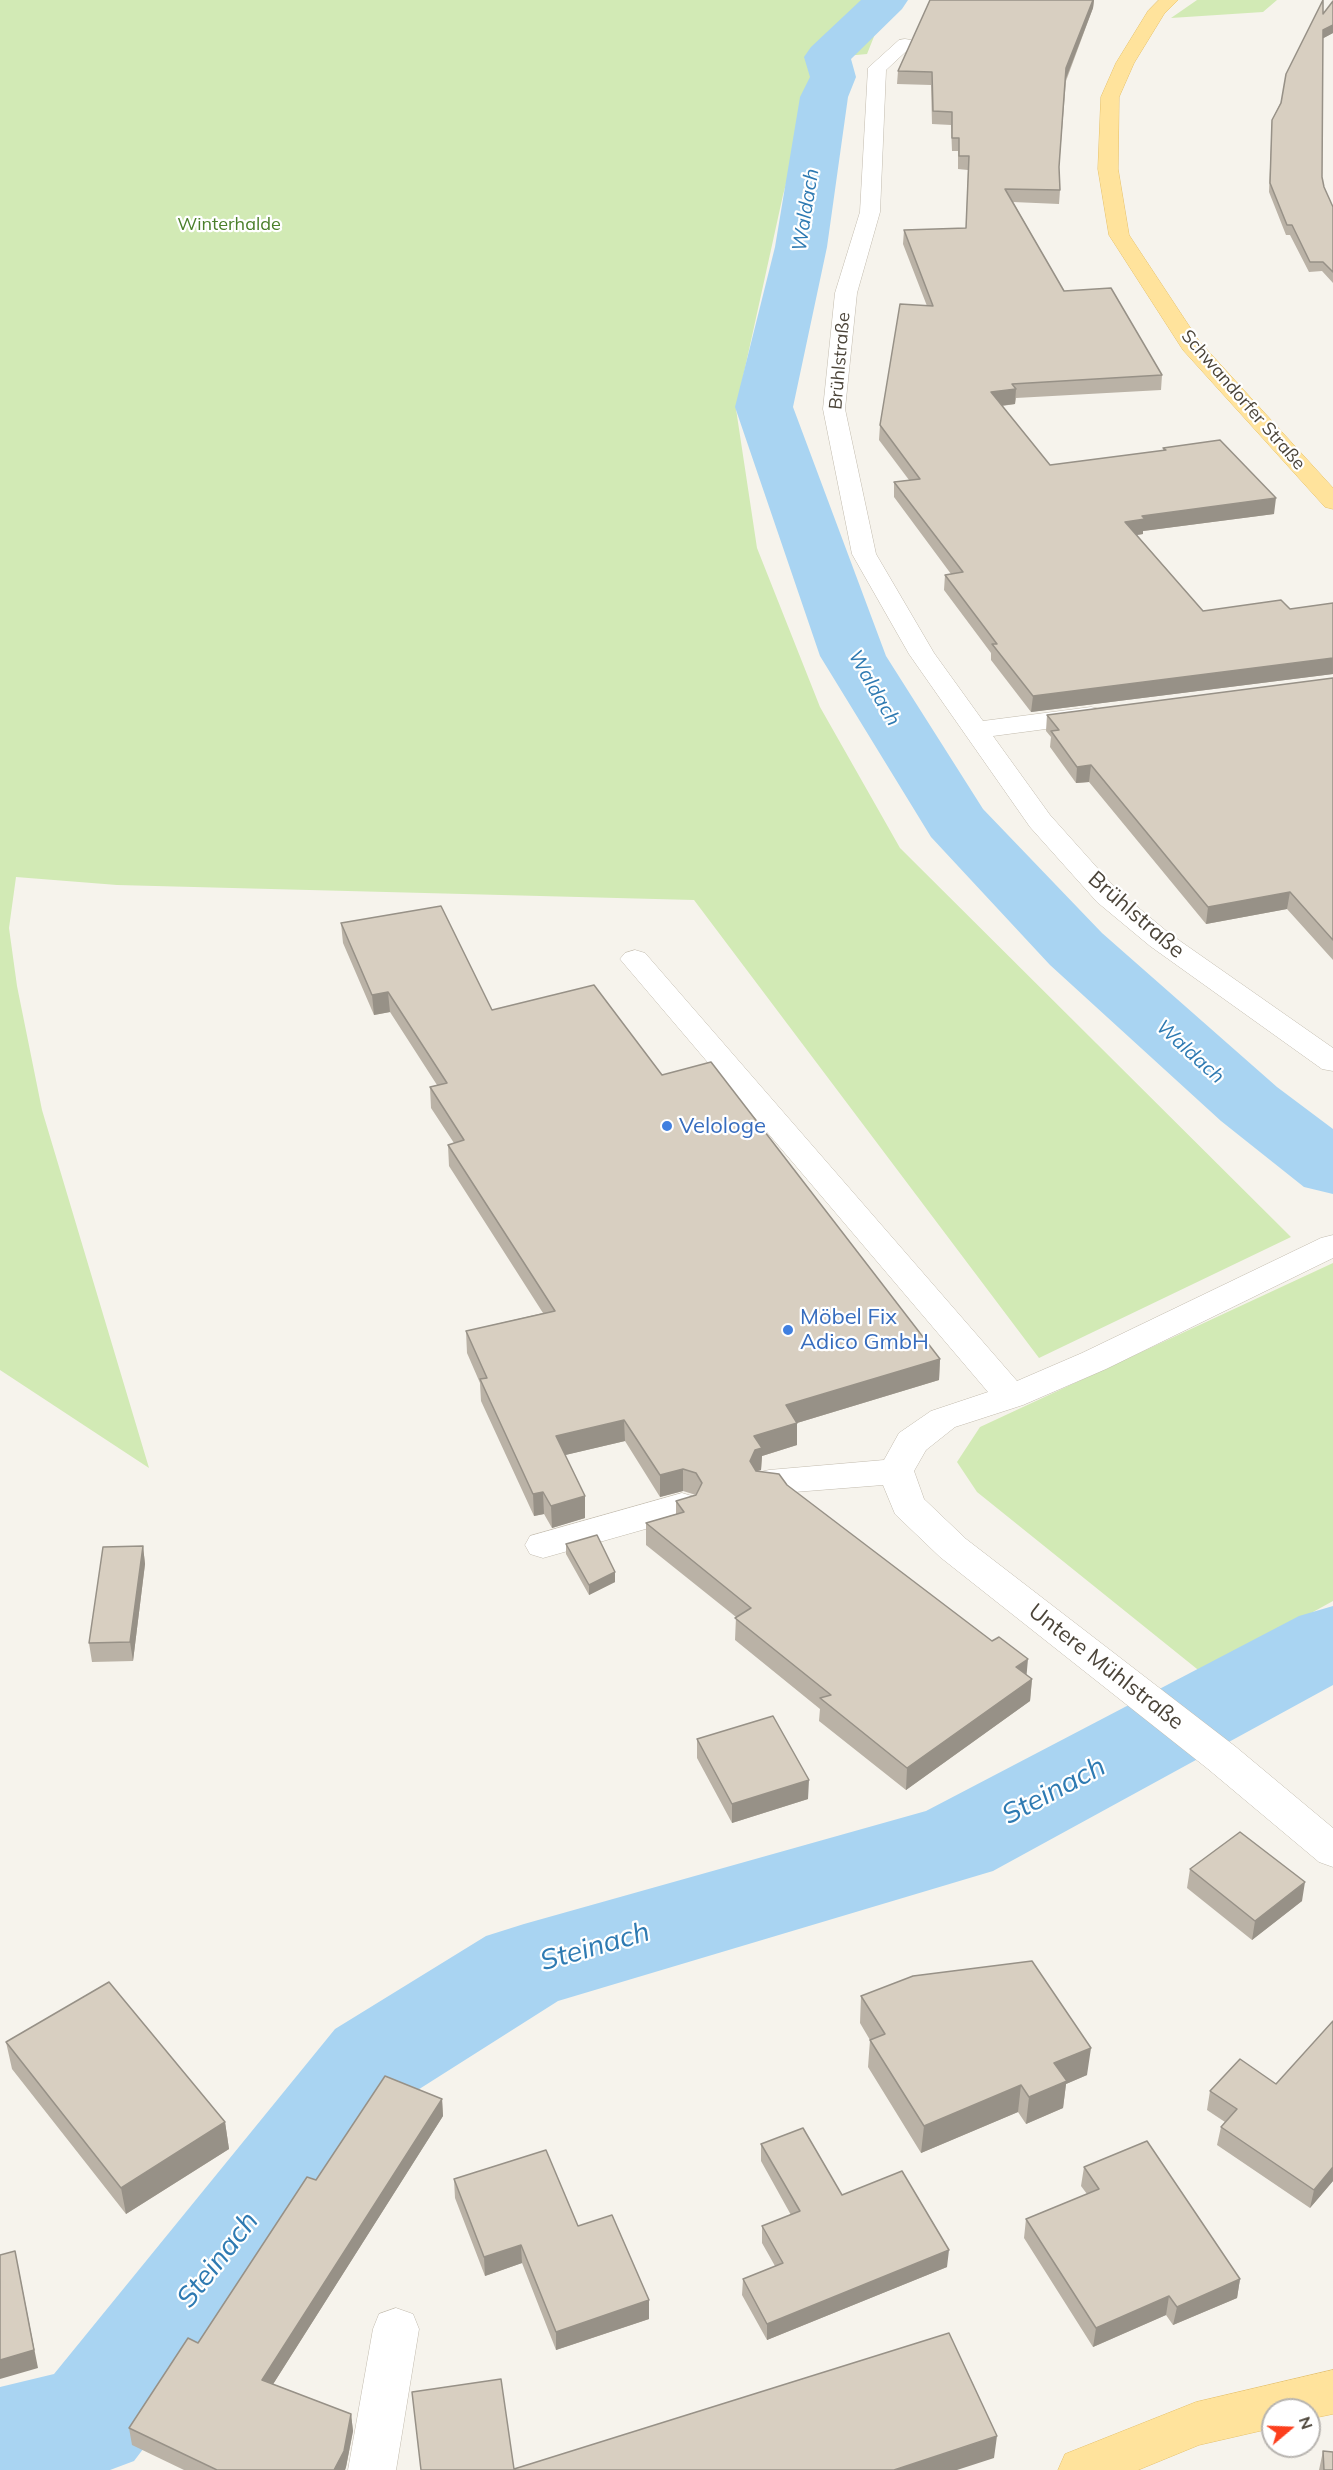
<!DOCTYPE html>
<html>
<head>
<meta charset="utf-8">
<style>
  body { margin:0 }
  #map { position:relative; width:1333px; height:2470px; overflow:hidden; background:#f6f3ec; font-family:Mulish,sans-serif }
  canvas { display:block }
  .north { position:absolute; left:1261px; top:2398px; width:60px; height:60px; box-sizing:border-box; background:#fff; border:2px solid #b7b4b0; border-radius:50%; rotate:71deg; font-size:16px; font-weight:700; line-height:24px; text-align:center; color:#4b4439 }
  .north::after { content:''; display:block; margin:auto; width:21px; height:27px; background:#fc3f1d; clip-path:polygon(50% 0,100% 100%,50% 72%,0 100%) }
</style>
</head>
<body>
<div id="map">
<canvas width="1333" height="2470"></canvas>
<div class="north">N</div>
</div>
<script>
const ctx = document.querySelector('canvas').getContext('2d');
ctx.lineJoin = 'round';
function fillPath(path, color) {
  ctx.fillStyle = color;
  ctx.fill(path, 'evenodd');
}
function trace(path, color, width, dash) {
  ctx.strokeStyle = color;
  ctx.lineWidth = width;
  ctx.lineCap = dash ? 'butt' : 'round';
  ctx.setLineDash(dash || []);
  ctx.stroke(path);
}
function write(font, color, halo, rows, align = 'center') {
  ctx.font = font + ' Mulish,sans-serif';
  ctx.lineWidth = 4.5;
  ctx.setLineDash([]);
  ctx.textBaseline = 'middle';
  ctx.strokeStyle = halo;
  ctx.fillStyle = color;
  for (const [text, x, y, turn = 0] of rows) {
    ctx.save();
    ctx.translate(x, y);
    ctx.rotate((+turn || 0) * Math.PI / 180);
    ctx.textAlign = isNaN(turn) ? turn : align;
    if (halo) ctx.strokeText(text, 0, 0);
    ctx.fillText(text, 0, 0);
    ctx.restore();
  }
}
const green = new Path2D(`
  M0,0H901L881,19L867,54L814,59L815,76L783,195L736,409L757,548L820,707L900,848L1291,1237L1039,1358L694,900L117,885L16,877L9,928L17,986L42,1110L149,1468L0,1370Z
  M1197,0H1277L1263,12L1171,18Z
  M1333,1263V1601L1202,1673L977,1492L957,1462L980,1427Z`);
const river = new Path2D(`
  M861,0H908L902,9L851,59L856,77L848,97L827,247L793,407L886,656L983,809L1102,933L1277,1087L1333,1129V1194L1304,1187L1221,1121L1050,965L931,837L820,656L735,407L775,247L800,97L810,77L804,57L811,47Z
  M1333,1606V1685L993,1871L558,2001L413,2093L134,2461L110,2470H0V2387L54,2374L335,2029L486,1936L524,1924L926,1811L1299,1616Z`);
const minor = new Path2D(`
  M905,39L911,40L914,44L886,70L880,212L857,293L845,409L876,554L934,653L983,721L1091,707L1100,709L1104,715L1100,721L1091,723L993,736L1050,815L1117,890L1170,934L1333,1048V1071L1322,1069L1150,946L1097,902L1030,827L909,654L852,554L823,409L835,293L860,212L868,68L899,40Z
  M635,950L645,953L1017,1381L1082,1353L1321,1238L1333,1235V1258L1106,1369L1023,1405L955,1427L926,1450L914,1471L924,1499L966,1539L1236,1747L1333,1828V1867L1319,1862L1208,1769L940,1557L895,1514L883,1485L769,1494L756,1491L751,1482L756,1473L769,1470L884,1460L899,1433L931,1411L988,1392L625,965L620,959L625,953Z
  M682,1493L695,1497L700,1506L695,1515L543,1558L530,1554L525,1545L530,1536Z
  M396,2308L413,2314L419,2329L396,2470H348L373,2329L379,2314Z`);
const major = new Path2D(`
  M1159,0H1178L1164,14L1134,63L1119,97L1118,169L1129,235L1199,341L1333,488V509L1325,507L1183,350L1109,235L1098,169L1101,97L1116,63L1148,11Z
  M1333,2370V2414L1309,2419V2410H1273V2428L1199,2445L1138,2470H1058L1065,2454L1196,2402Z`);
const wall = new Path2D(`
  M930,0H1094L1093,8L1066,81L1059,167L1060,190L1059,204L1013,202L1064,291L1162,375L1161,390L1016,398L1015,404L1002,406L1050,465L1163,451V448L1274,514L1143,531V534L1137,535L1203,611L1290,609L1333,603V674L1031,712L991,660V653L944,590L945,575L951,574L894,497V482L909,480L879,440L880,425L927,306L903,244L904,230L966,228L968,170L958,169V151H952L951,125L932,124L931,85L897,84L898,71Z
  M1333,1V33L1323,38L1322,177L1324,187L1333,207V283L1322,271L1309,272L1290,235H1286L1269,192L1272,120L1323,14Z
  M1333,678V960L1287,909L1206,924L1089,782L1076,783L1050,747L1051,737L1046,731L1047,715Z
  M341,923L492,1010L662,1075L940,1359L939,1380L797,1423V1445L762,1456L761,1470L756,1471L787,1485L1032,1679L1030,1701L906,1790L819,1721L820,1709L735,1640L736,1617L646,1545V1523L676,1514V1501L696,1495L683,1491L660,1497L625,1441L565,1455L585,1496V1518L552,1528L544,1514L534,1516L481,1401L480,1383L467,1353L466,1331L543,1313L449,1166L448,1145L454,1143L431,1108L430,1087L437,1085L390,1012L374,1015L343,943Z
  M566,1544L615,1572V1582L589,1595L566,1554Z
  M143,1546L145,1564L133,1661L92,1662L89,1643Z
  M697,1739L808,1799L732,1823L697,1758Z
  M1190,1869L1302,1901L1252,1940L1187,1888Z
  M861,1996L1087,2075L1066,2084L1063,2108L1026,2124L1018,2112L921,2153L868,2067L870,2040L860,2023Z
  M1333,2021V2181L1310,2208L1217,2145L1221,2127L1225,2122L1207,2110L1210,2091L1276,2084Z
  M6,2042L225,2122L229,2149L126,2214L12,2069Z
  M442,2099L443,2116L273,2384L351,2414L353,2431L346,2467L345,2470H184L132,2445L129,2428L198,2343L316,2180Z
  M761,2144L842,2195L947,2267L767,2340L742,2295L743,2279L775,2266L762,2243V2226L791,2215L761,2161Z
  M1084,2167L1240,2279L1237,2298L1173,2325L1166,2315L1093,2347L1024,2238L1026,2219L1087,2194L1081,2186Z
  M454,2179L578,2226L649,2300V2319L556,2350L522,2263L485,2276L455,2198Z
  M1323,2451L1333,2470H1319Z`);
const shadedWall = new Path2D(`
  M1093,0H1094L1093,8L1065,81L1066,68Z
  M1333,25V33L1322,39L1323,30Z
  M1016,389L1015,404L990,407L991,392Z
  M1276,498L1274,514L1143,531V534L1123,537L1125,522L1142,516Z
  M1333,658V674L1031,712L1033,696Z
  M1091,765L1089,782L1076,783L1077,767Z
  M1290,892L1287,909L1206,924L1208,907Z
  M388,992L390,1012L374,1015L372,995Z
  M940,1359L939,1380L797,1423V1445L762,1456L761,1470L754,1472L750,1461L754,1436L786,1405Z
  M624,1420L625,1441L557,1457L556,1436Z
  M683,1469V1491L660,1497V1475Z
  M543,1492L544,1514L534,1516L533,1494Z
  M585,1496V1518L552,1528L551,1506Z
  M143,1546L145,1564L133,1661L130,1642Z
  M615,1572V1582L589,1595V1585Z
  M1028,1659L1026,1681L1016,1667Z
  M1032,1679L1030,1701L906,1790L907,1768Z
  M809,1780L808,1799L732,1823V1804Z
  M1305,1882L1302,1901L1252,1940L1255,1921Z
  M1091,2048L1087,2075L1066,2084L1063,2108L1026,2124L1029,2097L1054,2063Z
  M1021,2085L1018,2112L921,2153L924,2126Z
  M442,2099L443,2116L265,2397L262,2380Z
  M225,2122L229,2149L126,2214L121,2188Z
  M1333,2167V2181L1310,2208L1314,2190Z
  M521,2245L522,2263L485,2276L484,2257Z
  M949,2250L947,2267L767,2340V2324Z
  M15,2251L38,2368L0,2379V2360Z
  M1240,2279L1237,2298L1173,2325L1177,2307Z
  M1169,2296L1166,2315L1093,2347L1096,2328Z
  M649,2300V2319L556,2350V2332Z
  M351,2414L353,2431L346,2467L345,2470H334Z
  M997,2436L994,2458L957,2470H894Z`);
const building = new Path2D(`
  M930,0H1093L1066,68L1059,167L1060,190L1005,189L1064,291L1111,288L1162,375L1012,384L1016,389L991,392L1050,465L1166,450L1163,448L1220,440L1276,498L1142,516L1145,519L1125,522L1203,611L1281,600L1290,609L1333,603V658L1033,696L992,644H997L945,575L963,572L894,482L920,479L880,425L900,304L933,306L904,230L966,228L969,156H959V138H952V112L933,111L932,72L898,71Z
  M1323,0V14L1333,1V25L1323,30L1322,177L1324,187L1333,207V272L1323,262H1310L1292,225H1287L1270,183L1272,120L1281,103L1286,74Z
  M1333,678V940L1290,892L1208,907L1091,765L1077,767L1051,731L1059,730L1047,715Z
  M441,906L492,1010L594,985L662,1075L711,1062L940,1359L786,1405L797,1423L754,1436L762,1448L755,1450L750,1461L756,1471L779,1474L787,1485L992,1641L999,1637L1028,1659L1016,1667L1032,1679L907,1768L820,1698L831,1695L735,1618L751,1608L646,1523L684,1512L676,1501L696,1495L702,1483L696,1473L683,1469L660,1475L624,1420L556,1436L585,1496L551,1506L543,1492L533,1494L480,1379L487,1378L466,1331L555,1311L448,1145L464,1140L430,1087L447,1083L388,992L372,995L341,923Z
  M597,1535L615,1572L589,1585L566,1544Z
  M143,1546L130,1642L89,1643L103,1547Z
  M773,1716L809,1780L732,1804L697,1739Z
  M1240,1832L1305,1882L1255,1921L1190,1869Z
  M1032,1961L1091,2048L1054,2063L1067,2081L1029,2097L1021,2085L924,2126L870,2040L885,2034L861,1996L913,1976Z
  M109,1982L225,2122L121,2188L6,2042Z
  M1333,2021V2167L1314,2190L1221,2127L1237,2109L1210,2091L1240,2059L1276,2084Z
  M385,2076L442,2099L262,2380L351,2414L344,2451L334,2470H217L129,2428L188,2338L198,2343L307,2177L316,2180Z
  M803,2128L842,2195L902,2171L949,2250L767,2324L743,2279L783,2263L762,2226L800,2211L761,2144Z
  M1147,2141L1240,2279L1177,2307L1169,2296L1096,2328L1026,2219L1099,2189L1084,2167Z
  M546,2150L578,2226L612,2215L649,2300L556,2332L521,2245L484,2257L454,2179Z
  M15,2251L34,2350L0,2360V2255Z
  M949,2333L997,2436L894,2470H421L412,2392L501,2379L514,2469Z
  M1323,2451L1333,2452V2470H1324Z`);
const markers = [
  [667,1126,6,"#3f7fe0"],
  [788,1330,6,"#3f7fe0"]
];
const farParknames = [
  ["Winterhalde",229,225]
];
const farStreetnames = [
  ["Brühlstraße",840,361,-85],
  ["Schwandorfer Straße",1243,400,49]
];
const farWaternames = [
  ["Waldach",806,210,-81],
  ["Waldach",874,688,60],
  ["Waldach",1190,1052,42]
];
const streetNames = [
  ["Brühlstraße",1136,915,41],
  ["Untere Mühlstraße",1106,1667,38]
];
const shopNames = [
  ["Velologe",679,1126],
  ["Möbel Fix",800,1317],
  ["Adico GmbH",800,1342]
];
const nearWaternames = [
  ["Steinach",1054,1791,-28],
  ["Steinach",595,1947,-16],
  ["Steinach",218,2260,-52]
];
fillPath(green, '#d2eab5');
fillPath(river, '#a9d4f2');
trace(minor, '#c2bbae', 1);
trace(major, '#e6c16a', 1);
fillPath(minor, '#fff');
fillPath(major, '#ffe39c');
fillPath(wall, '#bab2a6');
fillPath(shadedWall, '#979187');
fillPath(building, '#d8cfc1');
trace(building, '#979187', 1.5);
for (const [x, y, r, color] of markers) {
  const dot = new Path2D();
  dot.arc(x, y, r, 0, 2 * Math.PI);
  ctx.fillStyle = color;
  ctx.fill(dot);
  trace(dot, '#fff', 2);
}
write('18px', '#4a7f2a', '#fff', farParknames);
write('18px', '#4b4439', '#fff', farStreetnames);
write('italic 20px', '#2e7ab2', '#fff', farWaternames);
write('22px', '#4b4439', '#fff', streetNames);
write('22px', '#366cbe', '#fff', shopNames, 'left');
write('italic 28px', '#2e7ab2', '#fff', nearWaternames);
</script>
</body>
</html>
